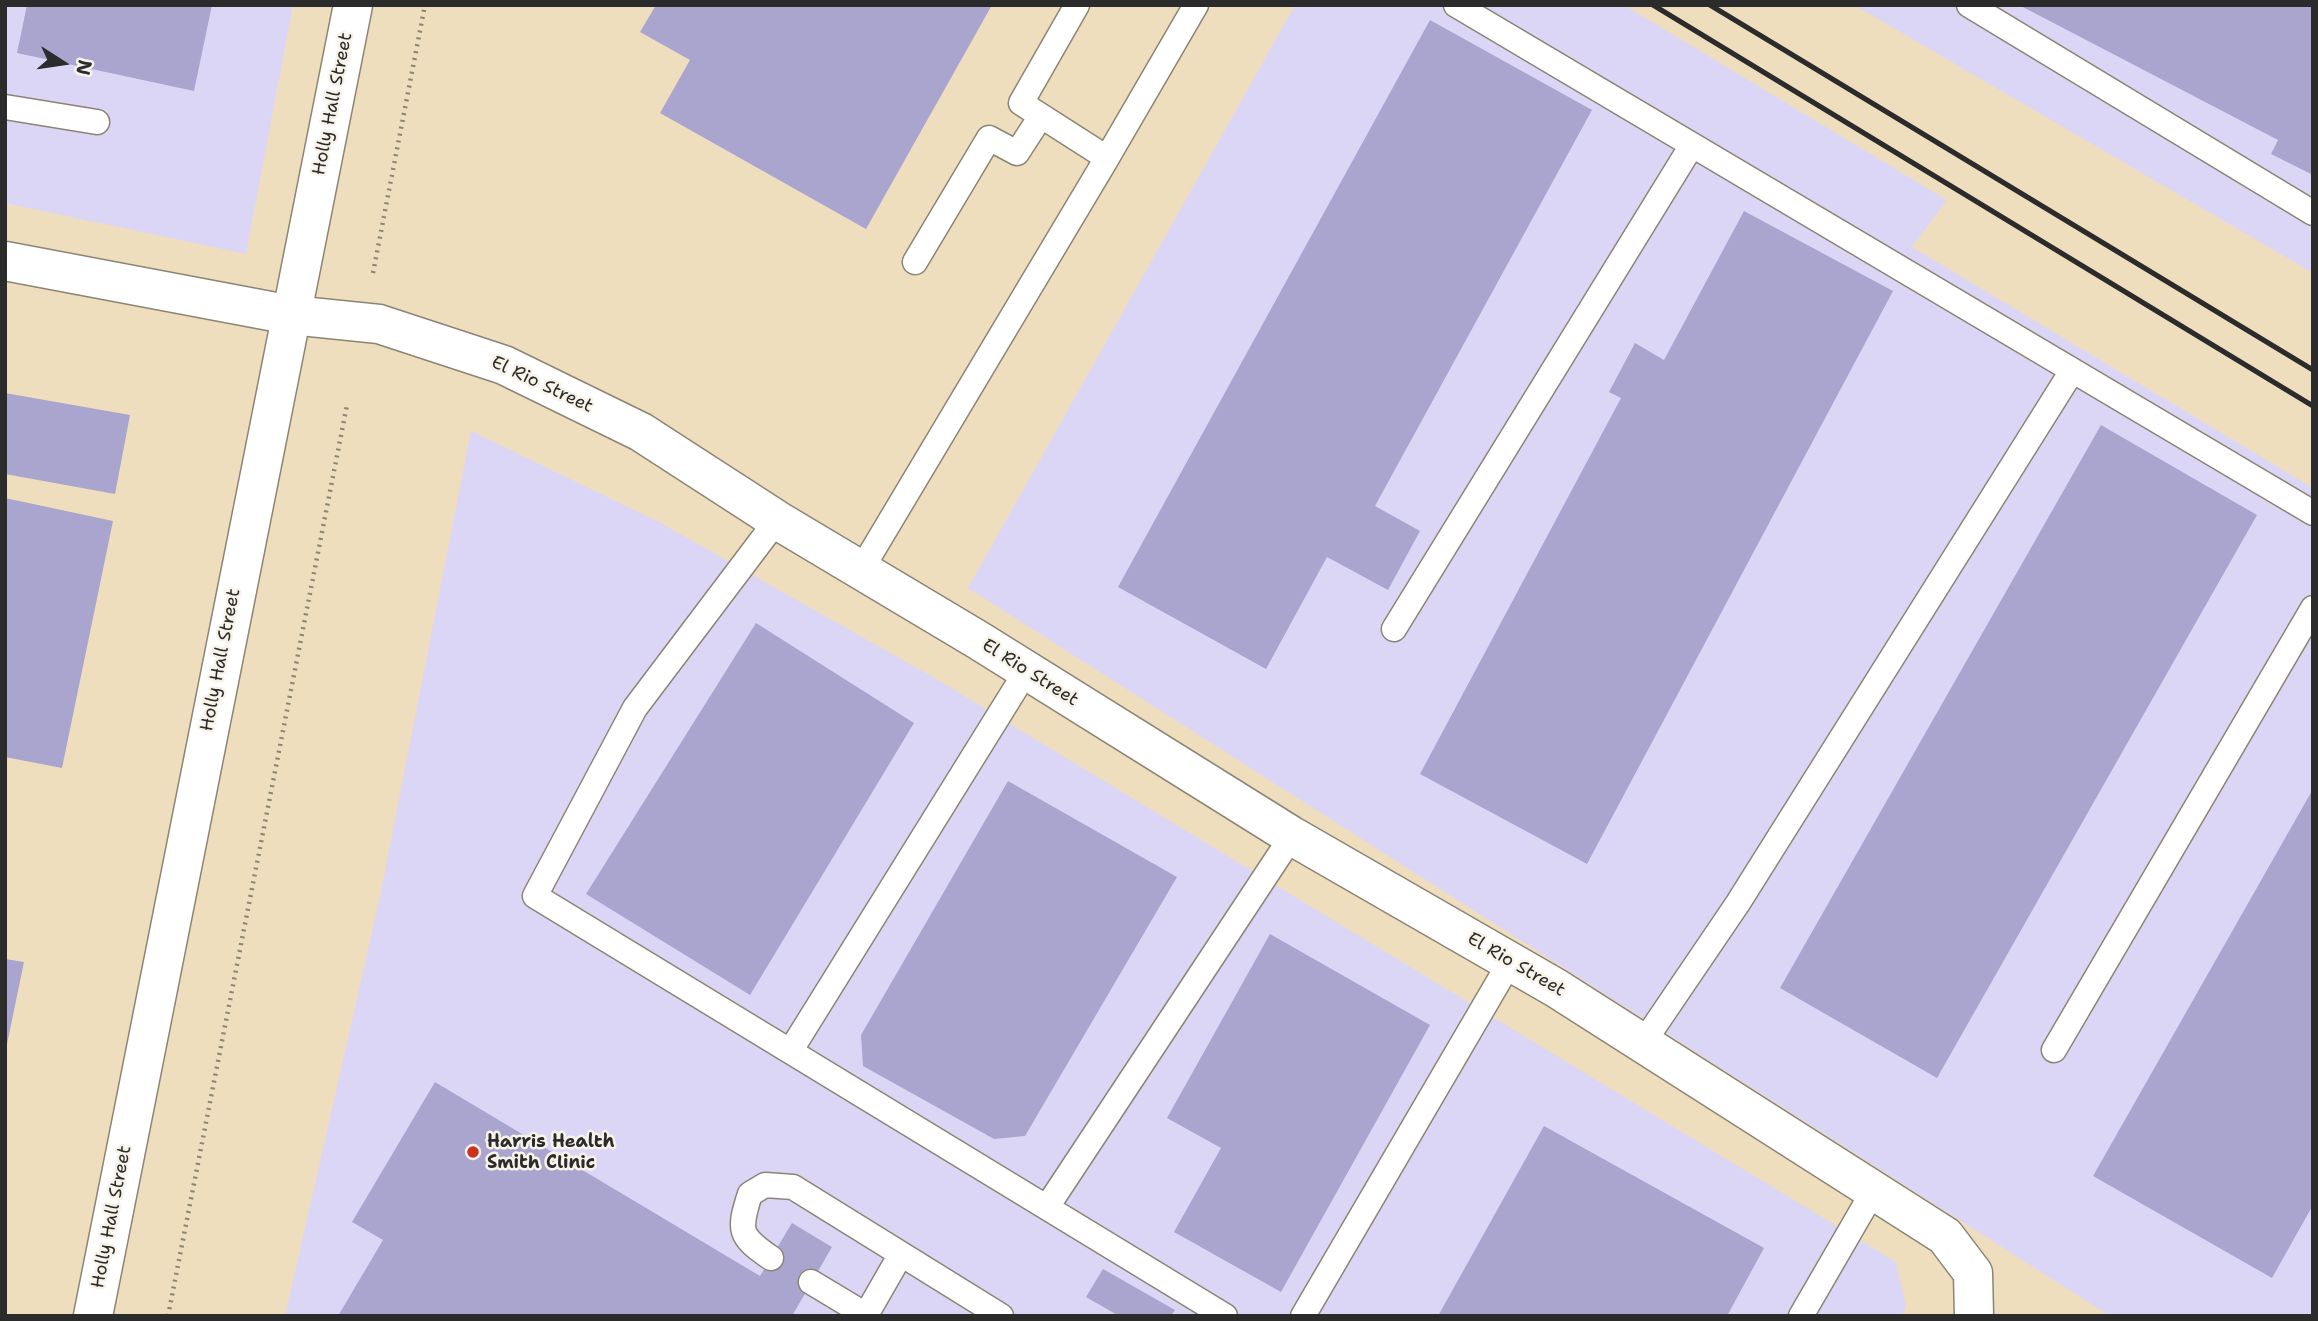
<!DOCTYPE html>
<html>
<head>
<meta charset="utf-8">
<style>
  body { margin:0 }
  #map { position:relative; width:2318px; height:1321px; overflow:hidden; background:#eedebe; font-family:"Shantell Sans",sans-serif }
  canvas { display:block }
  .frame { position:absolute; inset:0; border:7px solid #2b2b2b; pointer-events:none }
  .north { position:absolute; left:28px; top:28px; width:70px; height:70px; -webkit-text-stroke:5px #f7f3e8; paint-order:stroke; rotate:102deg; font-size:19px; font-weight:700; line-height:28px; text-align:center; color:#2b2b2b }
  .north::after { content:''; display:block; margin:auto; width:24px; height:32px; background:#2b2b2b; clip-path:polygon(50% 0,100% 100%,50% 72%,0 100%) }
</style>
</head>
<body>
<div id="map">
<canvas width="2318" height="1321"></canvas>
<div class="frame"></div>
<div class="north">N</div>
</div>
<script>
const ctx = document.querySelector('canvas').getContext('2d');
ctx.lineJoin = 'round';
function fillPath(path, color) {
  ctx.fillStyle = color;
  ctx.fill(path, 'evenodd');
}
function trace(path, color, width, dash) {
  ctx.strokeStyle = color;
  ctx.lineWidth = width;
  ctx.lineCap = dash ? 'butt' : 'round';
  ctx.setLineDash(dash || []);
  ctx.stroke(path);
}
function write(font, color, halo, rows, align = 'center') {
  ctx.font = font + ' "Shantell Sans",sans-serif';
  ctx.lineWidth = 5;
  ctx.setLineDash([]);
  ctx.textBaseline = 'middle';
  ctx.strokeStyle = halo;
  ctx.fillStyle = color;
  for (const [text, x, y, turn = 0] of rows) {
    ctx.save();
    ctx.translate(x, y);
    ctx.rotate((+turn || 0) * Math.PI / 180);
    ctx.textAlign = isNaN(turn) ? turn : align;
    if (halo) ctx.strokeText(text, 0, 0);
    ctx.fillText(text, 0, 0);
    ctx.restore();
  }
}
const built = new Path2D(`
  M5,5H293L246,254L5,203Z
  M1295,5H1624L1947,200L1912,247L2313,488V1316H2110L968,588Z
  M1854,5H2313V273Z
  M471,431L659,522L938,680L1896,1262L1906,1307L1901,1316H285L379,901Z`);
const building = new Path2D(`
  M27,5H212L194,91L17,53Z
  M656,5H992L866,229L660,113L690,60L640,32Z
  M2019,5H2313V175L2271,154L2278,140Z
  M1430,20L1592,110L1375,506L1420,531L1388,590L1327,557L1266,669L1118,587Z
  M1744,211L1893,291L1587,864L1420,774L1621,398L1609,392L1635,343L1664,360Z
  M5,393L130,415L115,494L5,474Z
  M2101,425L2257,515L1937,1078L1780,988Z
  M5,498L113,521L62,768L5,757Z
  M756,623L914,723L750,995L586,894Z
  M1008,781L1177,877L1025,1136L994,1139L863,1066L861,1035Z
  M2313,789V1205L2272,1278L2093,1176Z
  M1270,934L1430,1025L1281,1292L1174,1232L1221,1148L1167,1118Z
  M5,959L24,962L6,1049H5Z
  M435,1082L760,1276L792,1223L832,1247L792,1316H338L383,1240L352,1222Z
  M1544,1126L1764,1248L1727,1316H1438Z
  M1103,1269L1175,1310L1171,1316H1119L1086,1297Z`);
const path = new Path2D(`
  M373,273L425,5
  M168,1316L347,405`);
const service = new Path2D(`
  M1077,5L1021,103L1107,158L1196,5
  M1456,5L2313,513
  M1969,5L2313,213
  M5,107L97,122
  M915,262L989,138L1017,153L1041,116
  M777,520L635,708L535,896L1225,1316
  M861,570L1107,158
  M1394,629L1692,145
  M1643,1043L1738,903L2072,371
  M791,1050L1027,670
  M2054,1050L2313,608
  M1047,1207L1292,836
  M771,1258C739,1236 738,1231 750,1194L765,1185L793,1187L1001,1316
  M811,1282L866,1315L901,1254
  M1303,1316L1510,962
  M1801,1316L1874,1190`);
const minor = new Path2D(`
  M5,261L291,315L379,324L504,365L641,432L777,520L978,640L1292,836L1556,988L1945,1236L1973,1273L1974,1316`);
const tertiary = new Path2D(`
  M93,1316L353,5`);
const rail = new Path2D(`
  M1653,5L2313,406
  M1710,5L2313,370`);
const markers = [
  [473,1152,7,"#c8321e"]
];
const streetNames = [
  ["Holly Hall Street",333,104,-79],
  ["El Rio Street",542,385,25],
  ["Holly Hall Street",221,660,-79],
  ["El Rio Street",1030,673,32],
  ["El Rio Street",1516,965,30],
  ["Holly Hall Street",112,1217,-79]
];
const poiNames = [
  ["Harris Health",487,1142],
  ["Smith Clinic",487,1163]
];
fillPath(built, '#dcd6f6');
fillPath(building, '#aaa5cf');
trace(service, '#8c8474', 27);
trace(minor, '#8c8474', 41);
trace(tertiary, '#8c8474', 41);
trace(path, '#8c8474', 4.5, [2, 5]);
trace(service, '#fff', 24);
trace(minor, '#fff', 38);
trace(tertiary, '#fff', 38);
trace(rail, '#2b2b2b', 5);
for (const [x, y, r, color] of markers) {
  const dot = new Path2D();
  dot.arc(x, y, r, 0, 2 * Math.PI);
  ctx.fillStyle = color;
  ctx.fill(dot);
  trace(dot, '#f7f3e8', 2.5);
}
write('18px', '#2b2b2b', '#f7f3e8', streetNames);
write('bold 18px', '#2b2b2b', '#f7f3e8', poiNames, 'left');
</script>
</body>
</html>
